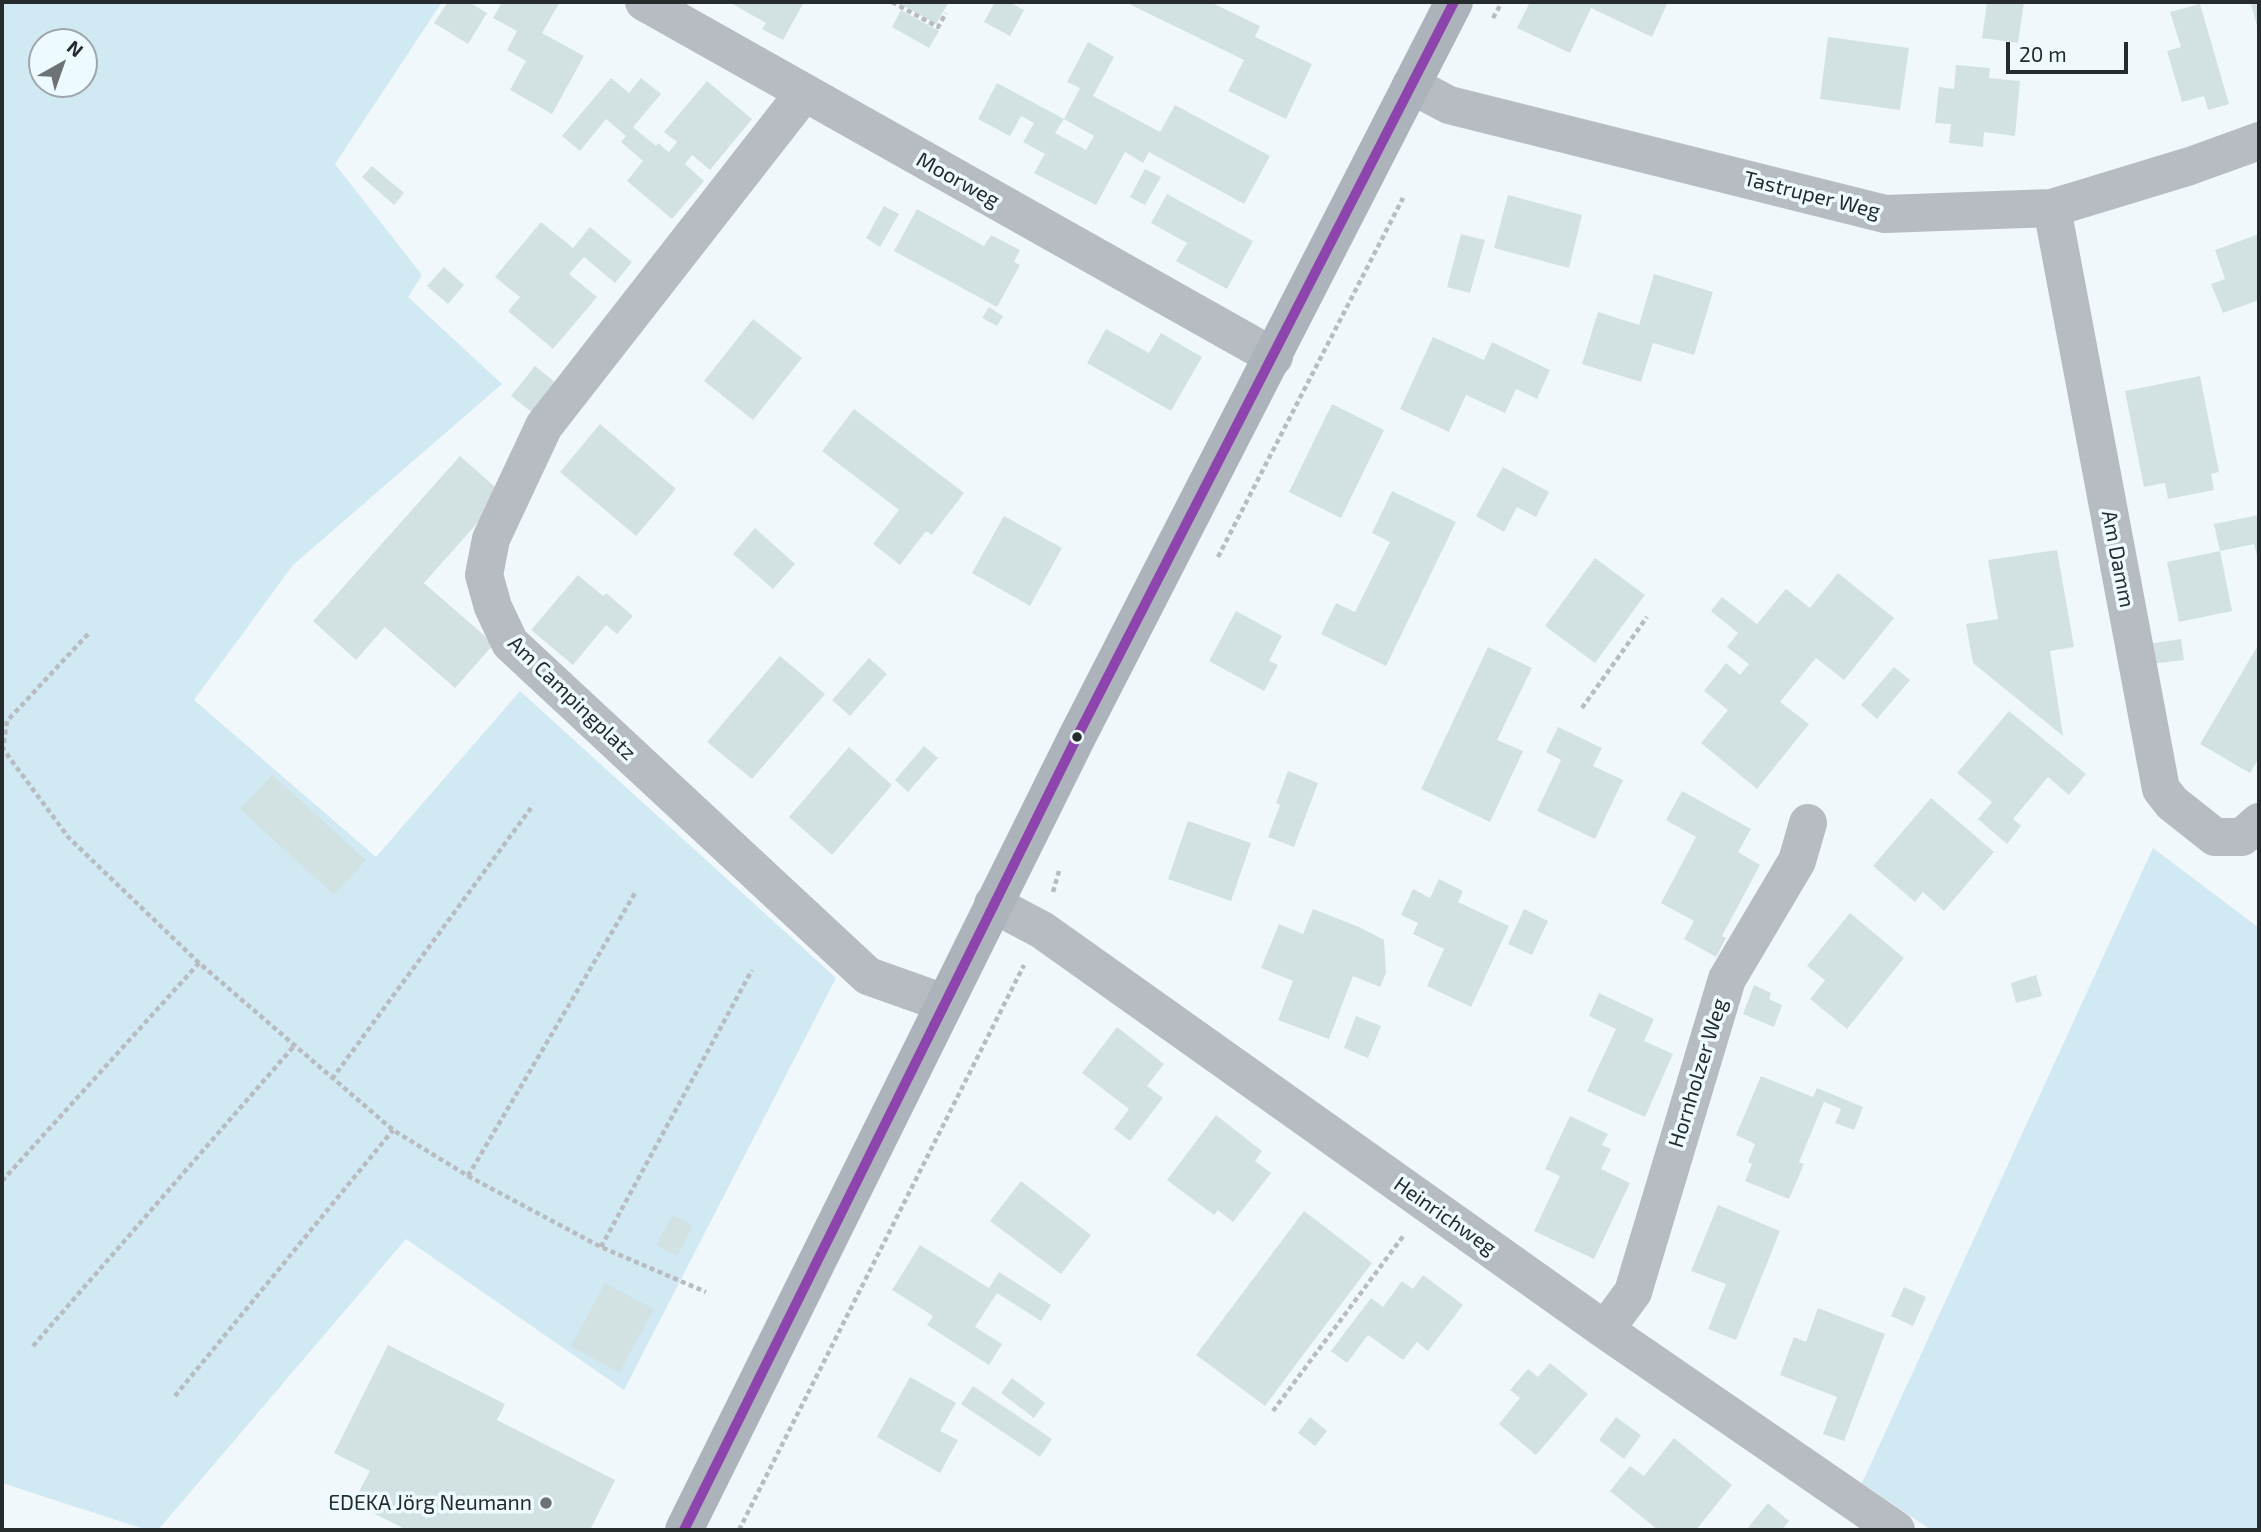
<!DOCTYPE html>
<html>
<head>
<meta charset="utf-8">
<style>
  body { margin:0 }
  #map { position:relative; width:2261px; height:1532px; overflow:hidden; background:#f1f8fb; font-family:"Exo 2",sans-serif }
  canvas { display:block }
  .frame { position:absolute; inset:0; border:4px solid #262b2d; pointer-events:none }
  .north { position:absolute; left:28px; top:28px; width:70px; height:70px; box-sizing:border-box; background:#edfaff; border:2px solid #9da7ab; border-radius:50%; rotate:40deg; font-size:19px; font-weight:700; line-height:28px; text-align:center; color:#262b2d }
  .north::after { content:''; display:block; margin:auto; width:24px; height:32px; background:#6d7375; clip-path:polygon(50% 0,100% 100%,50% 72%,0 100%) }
  .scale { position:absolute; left:2006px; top:42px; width:122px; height:32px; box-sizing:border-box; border:4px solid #262b2d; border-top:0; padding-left:9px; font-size:21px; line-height:24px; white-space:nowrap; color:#262b2d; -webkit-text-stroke:5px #edfaff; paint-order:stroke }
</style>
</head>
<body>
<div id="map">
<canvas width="2261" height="1532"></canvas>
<div class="frame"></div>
<div class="north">N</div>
<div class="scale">20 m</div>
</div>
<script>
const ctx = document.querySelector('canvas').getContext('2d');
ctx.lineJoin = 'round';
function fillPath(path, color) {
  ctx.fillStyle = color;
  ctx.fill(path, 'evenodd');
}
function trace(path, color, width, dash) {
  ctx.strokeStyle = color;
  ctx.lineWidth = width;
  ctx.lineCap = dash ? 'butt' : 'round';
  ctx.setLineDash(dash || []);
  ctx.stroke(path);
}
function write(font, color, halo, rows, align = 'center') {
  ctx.font = font + ' "Exo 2",sans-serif';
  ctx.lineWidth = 7;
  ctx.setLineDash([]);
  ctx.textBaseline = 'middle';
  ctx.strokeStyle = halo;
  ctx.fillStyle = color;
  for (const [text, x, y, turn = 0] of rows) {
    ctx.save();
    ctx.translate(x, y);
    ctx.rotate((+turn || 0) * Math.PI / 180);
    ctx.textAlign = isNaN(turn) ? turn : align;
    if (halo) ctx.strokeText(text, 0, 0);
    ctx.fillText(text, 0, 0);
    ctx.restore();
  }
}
const green = new Path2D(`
  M2,2H442L335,164L422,275L408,297L502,384L293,565L194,700L376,857L520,691L836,978L624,1390L406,1239L158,1530H147L2,1483ZM42,42H84V84H42Z
  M2153,848L2259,928V1530H1931L1862,1483Z`);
const building = new Path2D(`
  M448,2H469L487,13L468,44L434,23Z
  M502,2H560L542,33L584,56L552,114L510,90L526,61L507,50L517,31L493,18Z
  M729,2H804L783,40L762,29L766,23Z
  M897,2H949L936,24Z
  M995,2H1009L1024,10L1010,36L984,22Z
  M1125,2H1210L1260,26L1255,37L1312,64L1286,119L1228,91L1244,60Z
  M1530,2H1668L1652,37L1591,8L1570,53L1517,28Z
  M1987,2H2024L2018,43L1982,38Z
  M2258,2H2259L2258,29L2251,4Z
  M2200,4L2229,104L2208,110L2204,96L2182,102L2167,51L2181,47L2170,12Z
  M901,10L939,31L929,48L892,27Z
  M1828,37L1909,48L1900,110L1820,99Z
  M1088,42L1114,57L1093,96L1160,132L1175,105L1270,156L1244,204L1149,152L1143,163L1125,152L1096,205L1034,173L1045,154L1023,142L1034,123L1021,116L1010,136L978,119L997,83L1064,119L1055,133L1086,150L1094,136L1064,119L1080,88L1067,82Z
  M1956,65L1990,68L1989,78L2020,81L2015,136L1984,132L1983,147L1949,143L1951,124L1935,123L1939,87L1954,89Z
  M611,78L629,93L641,78L661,94L633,127L656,146L658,143L669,152L677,142L664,132L707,81L752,119L710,170L692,155L685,164L704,181L672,219L627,181L643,161L621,142L626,136L606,119L580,151L562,136Z
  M372,166L404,193L394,205L362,177Z
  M1145,169L1161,177L1145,205L1130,197Z
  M1167,194L1253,241L1227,289L1176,261L1187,243L1151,223Z
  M1508,195L1582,215L1569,268L1494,248Z
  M884,206L899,214L880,247L866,238Z
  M917,209L984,246L991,235L1020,250L1014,262L1020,265L997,307L894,251Z
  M541,222L573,248L590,227L632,262L615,283L584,257L569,274L597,297L553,349L508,311L520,297L495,277Z
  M1461,234L1485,240L1470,293L1447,287Z
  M2259,234V300L2223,313L2211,284L2225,279L2215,250Z
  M444,267L464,285L448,304L427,286Z
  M1654,274L1713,292L1694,355L1653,343L1641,382L1582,364L1598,312L1639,325Z
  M989,307L1003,316L997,326L982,318Z
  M753,319L802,358L753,420L704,381Z
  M1106,329L1149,353L1161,333L1202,357L1171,411L1087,363Z
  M1433,337L1484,360L1492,342L1550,370L1537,399L1516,389L1505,413L1466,395L1449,432L1400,409Z
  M535,366L556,383L533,413L511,396Z
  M2200,376L2219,472L2211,474L2214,490L2168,499L2165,483L2144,487L2125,391Z
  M1332,404L1384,430L1341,518L1289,492Z
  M854,409L964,493L932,535L926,531L900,565L873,544L899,510L822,451Z
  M600,424L676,489L636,536L560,472Z
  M460,456L503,494L424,583L494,644L455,688L385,627L356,660L313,621Z
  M1503,467L1549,492L1536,517L1517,507L1504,532L1476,516Z
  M1392,491L1456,522L1386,666L1321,634L1336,603L1355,612L1390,542L1372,533Z
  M2259,515V564L2254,544L2220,551L2232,611L2179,622L2167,562L2220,551L2214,524Z
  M1004,516L1062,548L1030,606L972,573Z
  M755,528L795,564L773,589L733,554Z
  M2057,550L2074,647L2050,651L2063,736L1973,663L1966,624L1998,619L1988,560Z
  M1595,558L1645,595L1595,663L1545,626Z
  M1838,573L1894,618L1844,680L1816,658L1797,681L1780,702L1809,724L1757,789L1701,743L1728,710L1704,691L1726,663L1740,675L1749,664L1727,647L1738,633L1711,611L1722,597L1757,624L1786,589L1810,608Z
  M578,575L603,596L606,593L633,616L617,634L606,625L573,665L531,630Z
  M1236,611L1282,636L1269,661L1278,665L1264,691L1209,661Z
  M2181,639L2184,660L2151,664L2148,644Z
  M1488,647L1532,668L1497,740L1523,751L1490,822L1421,789Z
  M2257,647L2259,648V758L2250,773L2200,744Z
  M780,656L825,694L752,779L707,742Z
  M869,658L887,674L850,716L832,700Z
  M1894,667L1910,680L1877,719L1861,705Z
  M2009,711L2086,774L2069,795L2048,777L2013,819L2021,826L2007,844L1978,819L1992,802L1957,773Z
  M1558,727L1602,748L1593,766L1623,780L1595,839L1537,811L1561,760L1546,752Z
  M924,746L938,758L908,792L895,780Z
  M849,747L892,785L832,855L789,817Z
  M1288,771L1318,783L1294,847L1268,837L1280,805L1276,803Z
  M272,775L366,860L334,895L240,809Z
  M1682,791L1751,829L1738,852L1760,865L1722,936L1726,938L1716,957L1684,939L1694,921L1661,903L1696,837L1666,820Z
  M1931,798L1994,852L1944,911L1923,892L1915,902L1873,866Z
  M1188,821L1251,843L1231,901L1168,879Z
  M1439,879L1463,891L1458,902L1509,926L1471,1007L1427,986L1444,949L1413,934L1418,923L1401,915L1413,889L1430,898Z
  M1313,909L1359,927L1384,940L1386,973L1380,987L1353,976L1329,1039L1278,1020L1293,981L1261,968L1279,924L1303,934Z
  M1524,909L1548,921L1532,955L1508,944Z
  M1850,913L1904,958L1847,1029L1810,999L1825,980L1807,966Z
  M2036,975L2042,996L2016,1003L2011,983Z
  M1754,985L1771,993L1769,999L1782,1005L1774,1027L1743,1014Z
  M1599,993L1654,1019L1644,1041L1673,1054L1645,1117L1587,1091L1616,1029L1589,1016Z
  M1356,1016L1381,1026L1368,1058L1344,1048Z
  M1117,1027L1164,1064L1147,1086L1163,1098L1130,1141L1114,1129L1129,1109L1082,1073Z
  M1761,1076L1813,1097L1817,1088L1863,1107L1854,1130L1835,1123L1841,1109L1824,1102L1799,1162L1804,1164L1789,1199L1745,1181L1752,1164L1748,1162L1755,1144L1736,1135Z
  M1216,1115L1262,1151L1255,1161L1271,1173L1233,1222L1218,1210L1214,1215L1167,1180Z
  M1570,1116L1608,1134L1602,1145L1611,1149L1601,1169L1630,1183L1594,1259L1534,1231L1560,1176L1545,1169Z
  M1021,1181L1091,1235L1061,1274L990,1221Z
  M1718,1205L1780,1231L1736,1340L1708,1329L1726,1284L1691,1271Z
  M1304,1211L1372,1263L1265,1406L1196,1355Z
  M673,1215L693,1226L677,1256L656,1245Z
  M920,1245L989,1288L999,1272L1051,1305L1041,1321L997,1293L975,1327L1002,1344L989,1365L927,1325L933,1316L892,1290Z
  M1423,1275L1463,1305L1428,1351L1417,1342L1403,1360L1368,1335L1347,1363L1331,1351L1371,1298L1383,1307L1402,1281L1413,1289Z
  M605,1283L654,1309L619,1373L571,1346Z
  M1904,1287L1926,1297L1913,1326L1891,1316Z
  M1818,1308L1885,1334L1844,1441L1823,1434L1837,1397L1780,1375L1794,1337L1806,1342Z
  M388,1345L505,1404L497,1420L615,1480L590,1530H407L353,1503L370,1471L334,1453Z
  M1550,1363L1588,1394L1536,1455L1499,1424L1520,1398L1510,1390L1528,1369L1538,1377Z
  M910,1377L956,1403L940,1431L958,1440L940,1473L877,1437Z
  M1012,1378L1045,1403L1034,1418L1001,1393Z
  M973,1386L1052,1439L1040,1457L961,1404Z
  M1310,1417L1327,1431L1315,1446L1298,1433Z
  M1616,1417L1641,1435L1624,1459L1599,1440Z
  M1674,1438L1732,1485L1696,1530H1658L1610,1491L1630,1466L1644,1476Z
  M1768,1503L1789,1521L1782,1530H1746Z`);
const path = new Path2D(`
  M892,2L938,27L946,13
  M1493,18L1502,2
  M1218,557L1403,198
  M88,634L7,721L3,749L69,838L199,963L393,1130L468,1176L601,1247L706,1292
  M1582,708L1647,617
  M1053,892L1059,871
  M332,1079L531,808
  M468,1176L635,893
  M2,1181L199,963
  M601,1247L752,970
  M33,1346L294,1046
  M175,1396L393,1130
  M1273,1411L1404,1235
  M739,1530L1024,965`);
const minor = new Path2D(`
  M644,2L1274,357
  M1411,85L1449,105L1885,214L2052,208L2190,166L2259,141
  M804,93L544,426L491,539L484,575L493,607L510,643L868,976L944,1003
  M2052,208L2161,789L2172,803L2215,837H2242L2259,822
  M993,904L1042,930L1605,1330L1896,1530
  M1605,1330L1633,1292L1727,979L1797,861L1808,823`);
const major = new Path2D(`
  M684,1530L1078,735L1454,2`);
const bus1 = new Path2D(`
  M684,1530L1078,735L1454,2`);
const markers = [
  [1077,737,6,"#262b2d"],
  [546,1503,7,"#6d7375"]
];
const streetNames = [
  ["Moorweg",958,180,29],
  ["Tastruper Weg",1812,195,14],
  ["Am Damm",2118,559,79],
  ["Am Campingplatz",572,698,44],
  ["Hornholzer Weg",1698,1073,-73],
  ["Heinrichweg",1445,1216,35]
];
const poiNames = [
  ["EDEKA Jörg Neumann",532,1503]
];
fillPath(green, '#d1e9f3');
fillPath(building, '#d2e2e3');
trace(path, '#b8bcc1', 4.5, [5, 3.5]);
trace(minor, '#b6bcc1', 38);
trace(major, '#adb3ba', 38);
trace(bus1, '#8e44ad', 10);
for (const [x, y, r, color] of markers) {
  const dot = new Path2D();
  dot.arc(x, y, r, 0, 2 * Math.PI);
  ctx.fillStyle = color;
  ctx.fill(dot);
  trace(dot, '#edfaff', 2.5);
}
write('21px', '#262b2d', '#edfaff', streetNames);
write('21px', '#262b2d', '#edfaff', poiNames, 'right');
</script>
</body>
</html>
